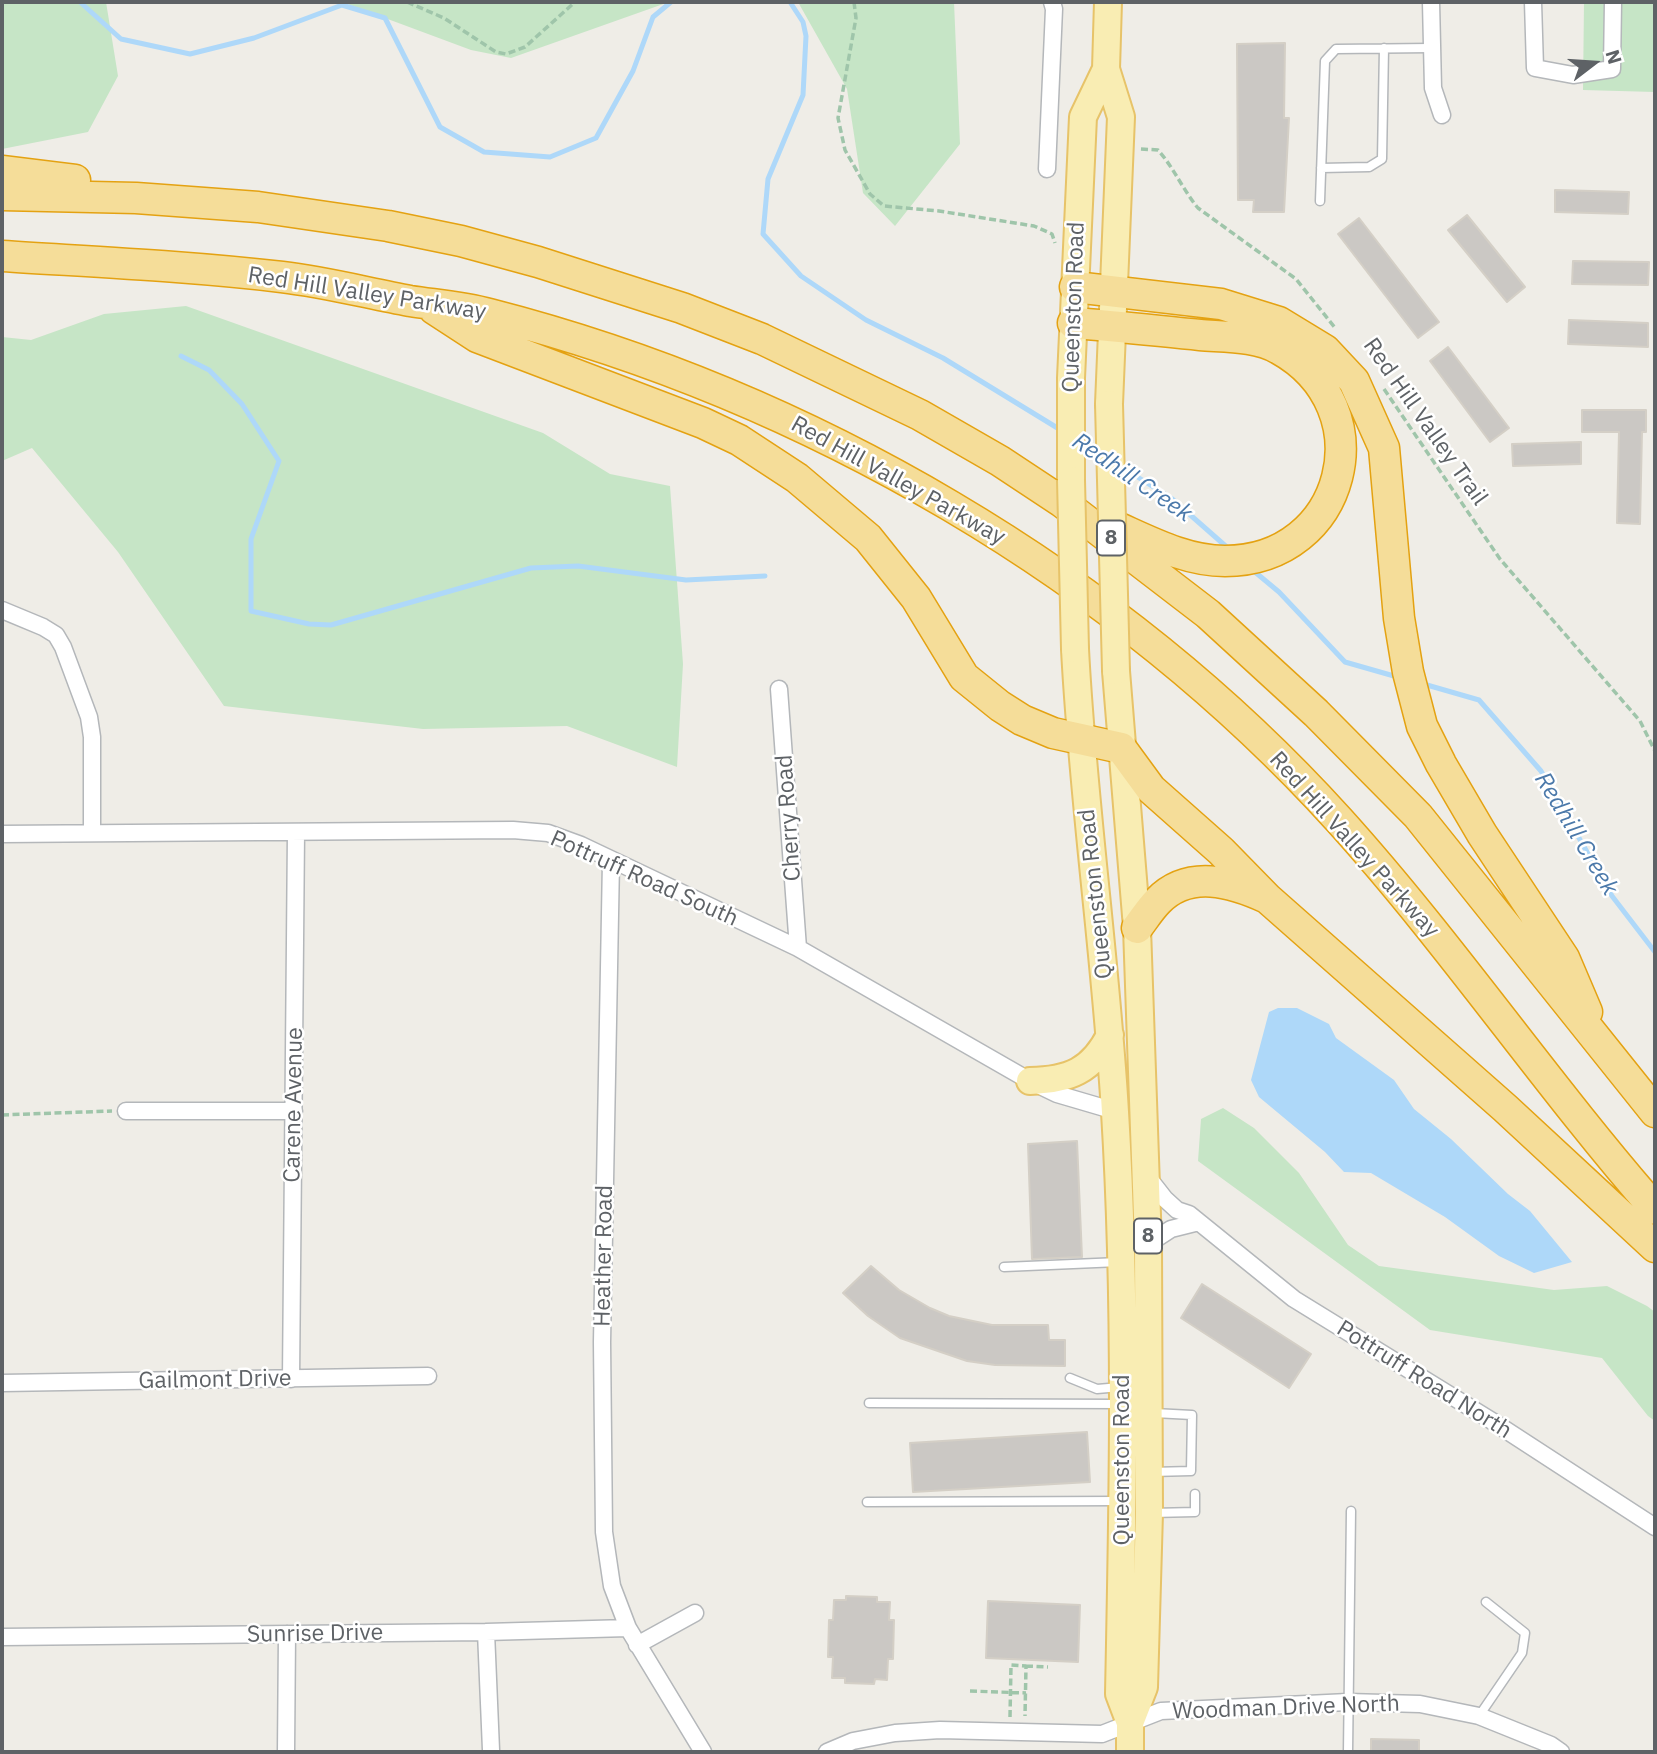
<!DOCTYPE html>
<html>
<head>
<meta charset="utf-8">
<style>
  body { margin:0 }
  #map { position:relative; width:1657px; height:1754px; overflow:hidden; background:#efede7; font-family:"IBM Plex Sans",sans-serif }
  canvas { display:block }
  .frame { position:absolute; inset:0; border:4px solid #5e6266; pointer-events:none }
  .north { position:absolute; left:1559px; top:28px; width:70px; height:70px; -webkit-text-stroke:5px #fff; paint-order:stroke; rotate:73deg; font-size:19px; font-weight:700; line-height:28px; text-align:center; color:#5e6266 }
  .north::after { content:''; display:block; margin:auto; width:24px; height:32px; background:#5e6266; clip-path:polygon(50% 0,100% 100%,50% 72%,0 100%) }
</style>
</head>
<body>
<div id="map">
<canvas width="1657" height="1754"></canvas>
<div class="frame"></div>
<div class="north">N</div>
</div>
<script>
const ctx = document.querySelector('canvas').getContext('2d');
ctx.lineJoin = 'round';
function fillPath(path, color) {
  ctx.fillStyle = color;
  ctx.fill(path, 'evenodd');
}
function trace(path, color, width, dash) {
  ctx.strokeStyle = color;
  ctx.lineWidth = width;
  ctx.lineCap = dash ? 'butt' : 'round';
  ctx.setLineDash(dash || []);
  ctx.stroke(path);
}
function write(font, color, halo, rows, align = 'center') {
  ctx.font = font + ' "IBM Plex Sans",sans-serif';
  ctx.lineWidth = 5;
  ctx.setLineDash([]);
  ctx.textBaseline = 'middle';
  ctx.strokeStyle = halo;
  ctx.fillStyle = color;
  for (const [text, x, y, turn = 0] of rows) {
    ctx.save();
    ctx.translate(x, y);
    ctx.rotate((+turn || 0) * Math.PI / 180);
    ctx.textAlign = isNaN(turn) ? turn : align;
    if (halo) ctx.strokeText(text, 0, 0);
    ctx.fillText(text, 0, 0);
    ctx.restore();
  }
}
const green = new Path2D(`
  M2,2H106L118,76L88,132L2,149Z
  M342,2H669L511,58L471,50Z
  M798,2H954L960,144L895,226L863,193L847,89Z
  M1584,2H1655V92L1583,90Z
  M186,306L543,433L610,474L670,486L683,664L677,767L567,726L423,729L224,706L118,552L32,448L2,461V337L31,340L104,314Z
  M1223,1108L1254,1128L1299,1173L1348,1245L1379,1266L1554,1290L1607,1286L1647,1306L1655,1312V1421L1648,1416L1602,1358L1430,1330L1198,1161L1201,1119Z`);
const water = new Path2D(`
  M1278,1008H1297L1329,1024L1336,1038L1394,1080L1414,1109L1451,1139L1508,1194L1530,1211L1572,1262L1534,1273L1499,1256L1445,1217L1371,1173L1344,1172L1325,1152L1259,1097L1251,1080L1269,1012Z`);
const stream = new Path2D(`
  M80,2L121,39L190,54L254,38L342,5L385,18L440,127L484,152L550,157L596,138L633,71L653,17L671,2
  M790,2L803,22L806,36L803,95L768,179L763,234L801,276L866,320L943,358L1064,432
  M181,356L209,370L242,404L279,461L251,539V611L309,624L331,625L531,568L578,566L686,580L765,576
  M1078,441L1102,456
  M1120,466L1171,498L1229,549
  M1249,567L1279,592L1345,662L1401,678
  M1420,683L1479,700L1541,771L1612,896L1655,952`);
const building = new Path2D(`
  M1285,43L1284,118H1289L1284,212H1253L1254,200H1238L1237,44Z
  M1555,190L1629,192L1628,214L1555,212Z
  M1467,215L1525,287L1507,302L1448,230Z
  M1359,218L1439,322L1418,338L1338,234Z
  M1573,261L1649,262L1648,285L1572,284Z
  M1569,320L1648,323V347L1568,344Z
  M1448,347L1509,428L1490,442L1430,361Z
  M1582,410H1646V432H1642L1640,524L1617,523L1619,432H1582Z
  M1581,442V464L1513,466L1512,444Z
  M1077,1141L1082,1257L1032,1259L1028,1144Z
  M871,1266L899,1290L930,1308L949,1316L992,1325H1048L1049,1340H1065V1366L995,1365L967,1361L900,1338L868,1316L843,1293Z
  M1202,1284L1311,1354L1289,1388L1181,1318Z
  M1087,1432L1090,1482L913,1492L910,1443Z
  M846,1596L877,1597V1602H890L889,1620H894L893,1659H888L887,1680L875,1679L874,1684L845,1683V1678H832L833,1657H828L829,1620H833L834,1600H846Z
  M988,1601L1080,1605L1078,1662L986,1658Z
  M1371,1739L1419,1740V1752H1371Z`);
const path = new Path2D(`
  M407,2L444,18L496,52L506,54L525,47L575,2
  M854,2L856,18L838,118L845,150L870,194L884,206L939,211L1034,226L1052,234L1055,243
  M1141,149L1158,150C1174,168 1183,190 1198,208L1296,279L1336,329
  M1384,389L1500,559L1640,721L1655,751
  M2,1115L112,1111
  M1026,1666L1048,1667
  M970,1691L1026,1693
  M1010,1717L1011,1665L1026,1666L1025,1716`);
const lane = new Path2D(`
  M1321,168L1369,167L1382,159L1384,48
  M1320,201L1325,61L1336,49L1431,48
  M1004,1267L1119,1262
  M1070,1378L1097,1389L1120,1387
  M869,1403L1120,1404
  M1151,1472L1191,1471L1192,1415L1154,1413
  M867,1502L1119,1501
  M1152,1513L1195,1512V1494
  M1479,1716L1522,1653L1525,1633L1486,1602
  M1348,1752L1351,1511`);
const street = new Path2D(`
  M1431,2L1433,88L1442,115
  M1533,2L1535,68L1573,75L1612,69L1613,2
  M1047,169L1054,9L1052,2
  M2,610L43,627L56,635L63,647L89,717L92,737V833
  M779,689L798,948
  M2,834L513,830L548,833L581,845L798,948L1030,1081L1057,1094L1115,1111
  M611,861L602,1342L604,1532L612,1586L628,1628L703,1752
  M126,1111H294
  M1147,1176L1165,1199L1177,1210L1189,1214L1294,1299L1492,1421L1655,1527
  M1148,1244L1171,1229L1199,1222
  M291,1379L296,832
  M2,1383L428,1376
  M486,1632L491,1750
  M2,1637L486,1632L628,1628
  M637,1645L695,1613
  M286,1752L287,1634
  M827,1752L853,1741L895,1733L940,1730L1102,1734L1161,1711L1348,1702L1420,1704L1479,1716L1551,1745L1561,1752`);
const primary = new Path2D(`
  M1108,2L1106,69L1121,117L1109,404
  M1071,480V378L1083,117L1106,69
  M1075,649C1083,804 1106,958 1115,1112C1127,1306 1123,1500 1119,1694L1130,1723V1752
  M1116,671L1137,928L1148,1244L1149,1513L1144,1687L1130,1723
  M1030,1081C1069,1080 1092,1071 1110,1035`);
const highway = new Path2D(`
  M2,171L75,180
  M2,195L136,198L258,207L388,226L461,241L538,262L682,308L762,339L920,415L1000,461L1062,502L1208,614L1316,713L1418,816L1655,1112
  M2,256C95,262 189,266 282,277C325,282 367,293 410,301C436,305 463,307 489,314C808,396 1117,575 1339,820C1451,944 1545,1083 1655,1209
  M1075,287L1221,304L1279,322L1325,350L1354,381L1384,448L1399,618L1408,672L1422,726L1441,764L1482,834L1564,958L1587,1012
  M434,309L477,337L703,423L739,440L797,478L868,538L916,598L964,677L1000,706L1022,720L1053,733L1121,748L1151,789L1221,851L1267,898
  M1073,323C1115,326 1158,331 1200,335C1225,337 1257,336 1279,349C1385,408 1346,561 1225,561C1184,561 1147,540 1110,524
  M1137,928C1144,919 1150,909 1158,901C1189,869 1232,882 1267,898L1505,1108L1655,1247`);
const primaryBridge = new Path2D(`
  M1109,404L1116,671
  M1071,480L1075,649`);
const shields = [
  [1111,538,28],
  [1148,1236,28]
];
const shieldNames = [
  ["8",1111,538],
  ["8",1148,1236]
];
const streetNames = [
  ["Red Hill Valley Parkway",367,294,9],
  ["Queenston Road",1074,307,-88],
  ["Red Hill Valley Trail",1425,422,55],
  ["Red Hill Valley Parkway",898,481,29],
  ["Cherry Road",789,818,-94],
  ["Red Hill Valley Parkway",1354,845,48],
  ["Pottruff Road South",644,879,24],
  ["Queenston Road",1096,894,-96],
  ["Carene Avenue",294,1105,-89],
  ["Heather Road",604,1256,-89],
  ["Gailmont Drive",215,1380,-1],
  ["Pottruff Road North",1424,1380,32],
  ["Queenston Road",1122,1460,-90],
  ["Sunrise Drive",315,1634,-1],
  ["Woodman Drive North",1286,1708,-2]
];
const waterNames = [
  ["Redhill Creek",1132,478,34],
  ["Redhill Creek",1576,834,59]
];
fillPath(green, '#c6e5c6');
fillPath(water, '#aed8f9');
trace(stream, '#aed8f9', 5);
fillPath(building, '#cbc8c4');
trace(building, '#d4cfc6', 2);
trace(lane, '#b4b7ba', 11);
trace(street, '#b4b7ba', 19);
trace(primary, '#e7c369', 30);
trace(highway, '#e4a212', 33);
trace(path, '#9fc5aa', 3.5, [7, 3.5]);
trace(lane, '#fff', 8);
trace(street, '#fff', 16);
trace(primary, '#f9edb3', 26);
trace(highway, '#f5dd99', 30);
trace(primaryBridge, '#e7c369', 30, []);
trace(primaryBridge, '#f9edb3', 26);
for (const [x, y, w] of shields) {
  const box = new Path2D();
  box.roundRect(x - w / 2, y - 17.5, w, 35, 5);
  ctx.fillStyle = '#fff';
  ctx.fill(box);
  trace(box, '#5e6266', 2);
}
write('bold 21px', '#5e6266', null, shieldNames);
write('23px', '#5e6266', '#fff', streetNames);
write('italic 24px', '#4b79aa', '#fff', waterNames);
</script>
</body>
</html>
